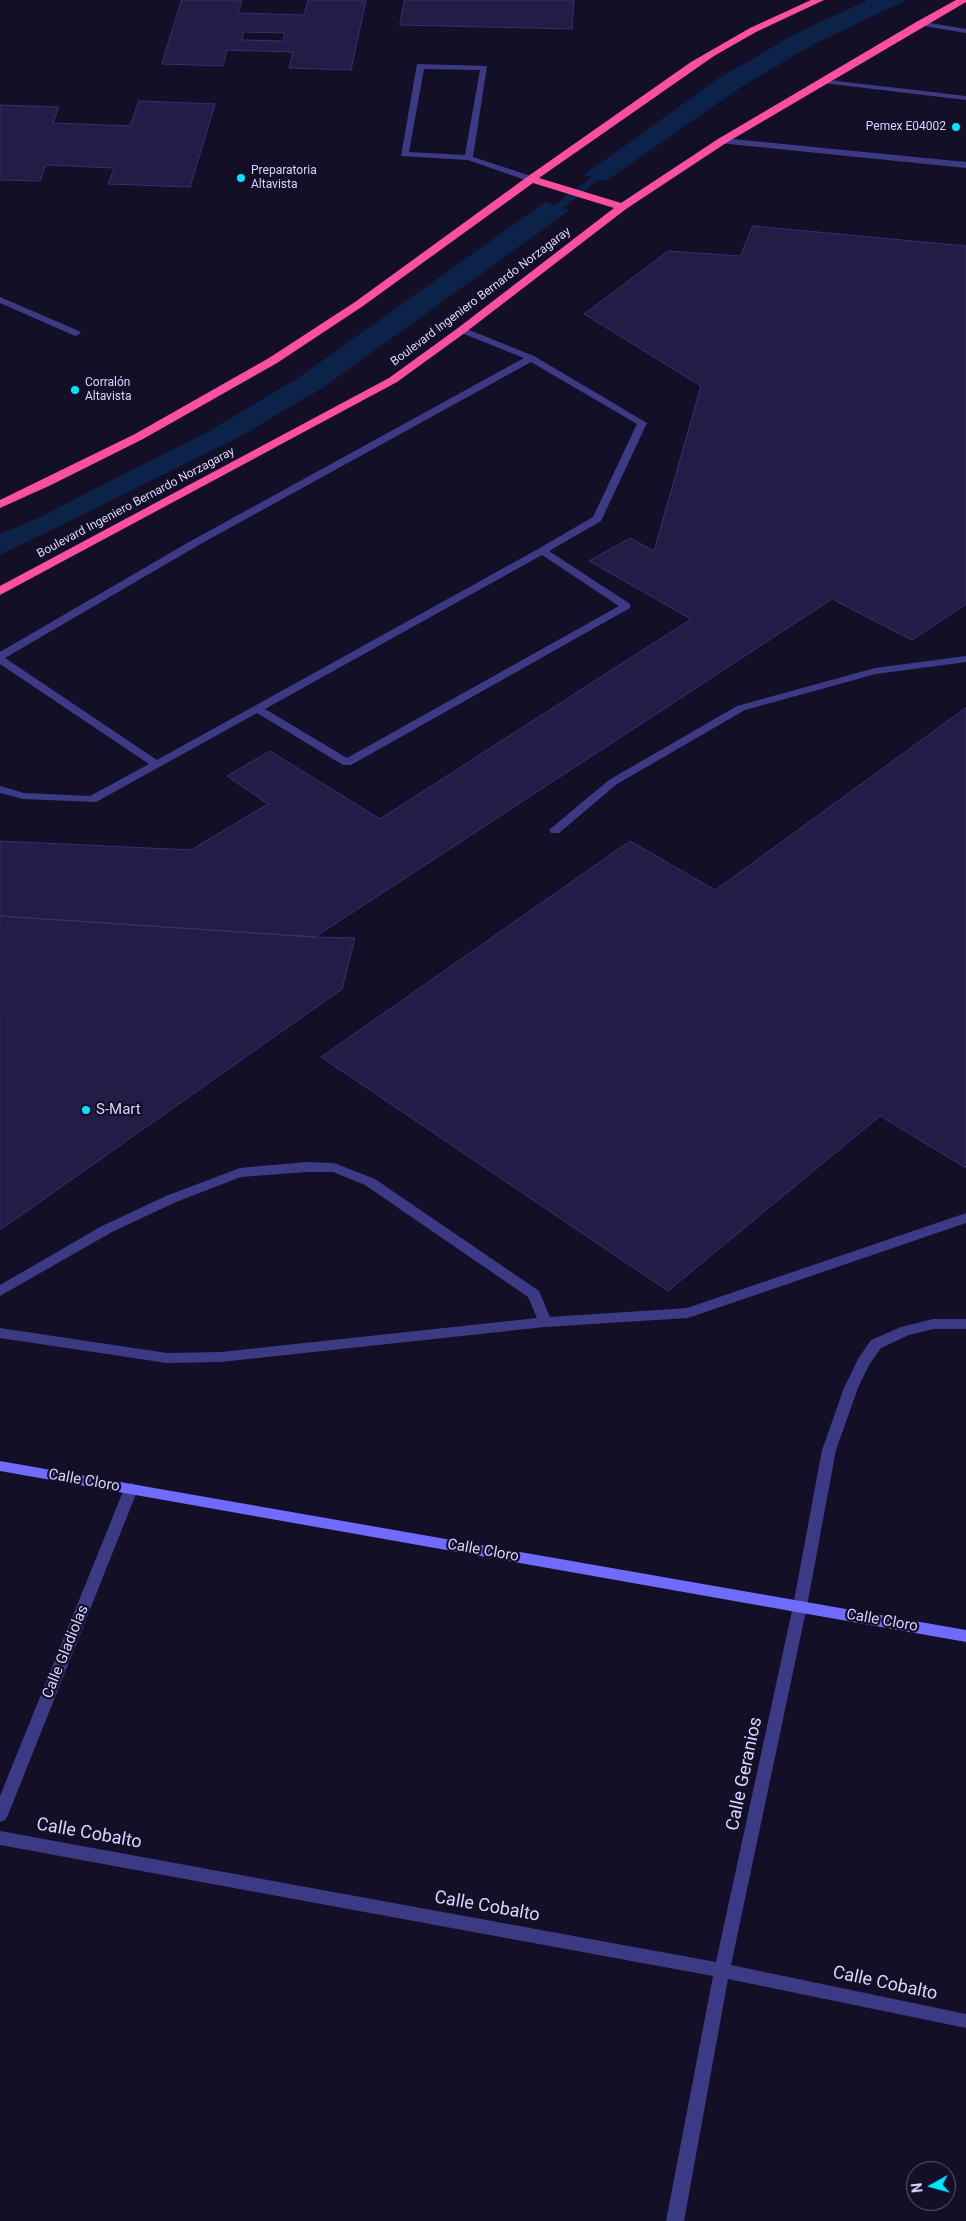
<!DOCTYPE html>
<html>
<head>
<meta charset="utf-8">
<style>
  body { margin:0 }
  #map { position:relative; width:966px; height:2221px; overflow:hidden; background:#130f26; font-family:Roboto,sans-serif }
  canvas { display:block }
  .north { position:absolute; left:906px; top:2161px; width:50px; height:50px; box-sizing:border-box; background:#130f26; border:1px solid #625e7d; border-radius:50%; rotate:263deg; font-size:14px; font-weight:700; line-height:20px; text-align:center; color:#d9d4ff }
  .north::after { content:''; display:block; margin:auto; width:18px; height:22px; background:#00e5ff; clip-path:polygon(50% 0,100% 100%,50% 72%,0 100%) }
</style>
</head>
<body>
<div id="map">
<canvas width="966" height="2221"></canvas>
<div class="north">N</div>
</div>
<script>
const ctx = document.querySelector('canvas').getContext('2d');
ctx.lineJoin = 'round';
function fillPath(path, color) {
  ctx.fillStyle = color;
  ctx.fill(path, 'evenodd');
}
function trace(path, color, width, dash) {
  ctx.strokeStyle = color;
  ctx.lineWidth = width;
  ctx.lineCap = dash ? 'butt' : 'round';
  ctx.setLineDash(dash || []);
  ctx.stroke(path);
}
function write(font, color, halo, rows, align = 'center') {
  ctx.font = font + ' Roboto,sans-serif';
  ctx.lineWidth = 4.5;
  ctx.setLineDash([]);
  ctx.textBaseline = 'middle';
  ctx.strokeStyle = halo;
  ctx.fillStyle = color;
  for (const [text, x, y, turn = 0] of rows) {
    ctx.save();
    ctx.translate(x, y);
    ctx.rotate((+turn || 0) * Math.PI / 180);
    ctx.textAlign = isNaN(turn) ? turn : align;
    if (halo) ctx.strokeText(text, 0, 0);
    ctx.fillText(text, 0, 0);
    ctx.restore();
  }
}
const water = new Path2D(`
  M868,0H907L814,44L741,87L606,181L584,175L719,78L797,33Z
  M545,202L570,210L321,389L234,440L0,555V534L38,518L209,431L298,378Z`);
const stream = new Path2D(`
  M612,162L618,165L616,167L546,221H538L536,219L538,217Z`);
const building = new Path2D(`
  M182,0H242L238,13L304,15L308,0H366L351,70L289,68L293,52L227,50L223,66L162,64ZM244,32L285,33L283,41L242,40Z
  M405,0H574L572,29L400,25Z
  M139,101L215,104L190,187L108,184L114,168L46,165L40,181L0,180V105L59,107L53,123L130,126Z
  M753,226L966,246V604L912,640L832,599L315,937L0,916V841L191,850L268,804L227,776L270,751L380,819L691,619L589,561L630,538L654,551L701,386L584,314L668,251L740,256Z
  M966,708V1168L880,1116L668,1291L321,1057L630,841L715,890Z
  M0,916L315,937L355,938L342,989L0,1230Z`);
const lane = new Path2D(`
  M918,21L966,29V33L918,25Z
  M417,64L487,66L473,157L534,177V181H528L468,160L401,156ZM424,69L480,70L465,155L409,152Z
  M820,79L966,96V100L823,83H820Z
  M722,138L966,162V168L719,143V139Z
  M0,297L79,331L81,333L76,336L73,335L0,303Z
  M462,327L534,356L647,423L601,521L549,551L630,604V608L351,765H343L257,713L96,802L23,799L0,793V786L24,793L90,796L149,764L0,664V652L189,542L524,358L459,332V328ZM531,362L637,424L593,517L538,549L157,760L5,658L197,546ZM542,555L619,606L347,758L265,709Z
  M966,656V662L876,674L745,710L617,784L559,833H551L549,830L609,780L737,706L875,668Z
  M306,1162L334,1163L375,1179L539,1291L550,1317L687,1308L966,1213V1223L688,1318L545,1327L221,1362L167,1363L0,1338V1328L167,1353L221,1352L537,1318L528,1297L365,1185L333,1172H306L241,1177L176,1202L112,1232L0,1296V1285L102,1226L166,1196L240,1168Z`);
const street = new Path2D(`
  M933,1319H966V1329H933L909,1335L881,1348L869,1365L858,1388L836,1450L807,1606L731,1965L966,2014V2028L728,1979L684,2221H666L713,1976L0,1845V1831L716,1962L793,1606L822,1450L844,1388L858,1359L871,1340L901,1327Z
  M131,1483L136,1485L138,1489L8,1815L5,1820L0,1822V1796L124,1489L126,1485Z`);
const secondary = new Path2D(`
  M0,1461L966,1630V1642L0,1471Z`);
const highway = new Path2D(`
  M811,0H824L756,32L714,56L539,178L621,203L718,139L918,21L956,0H966V2L726,143L626,209L466,332L397,382L0,595V586L389,378L458,328L614,208L533,183L363,306L277,363L143,439L51,485L0,508V500L135,434L269,358L355,302L527,177L691,62L750,28Z`);
const markers = [
  [956,127,5,"#00e5ff"],
  [241,178,5,"#00e5ff"],
  [75,390,5,"#00e5ff"],
  [86,1110,5,"#00e5ff"]
];
const farPoinames = [
  ["Pemex E04002",946,127,"right"],
  ["Preparatoria",251,171],
  ["Altavista",251,185],
  ["Corralón",85,383],
  ["Altavista",85,397]
];
const farStreetnames = [
  ["Boulevard Ingeniero Bernardo Norzagaray",481,297,-37],
  ["Boulevard Ingeniero Bernardo Norzagaray",136,503,-28]
];
const poiNames = [
  ["S-Mart",96,1110]
];
const streetNames = [
  ["Calle Cloro",84,1481,10],
  ["Calle Cloro",483,1551,10],
  ["Calle Cloro",882,1621,10],
  ["Calle Gladiolas",66,1652,-68]
];
const nearStreetnames = [
  ["Calle Geranios",745,1774,-78],
  ["Calle Cobalto",89,1834,10],
  ["Calle Cobalto",487,1907,10],
  ["Calle Cobalto",885,1984,12]
];
fillPath(water, '#0c2248');
fillPath(stream, '#0c2248');
fillPath(building, '#241b47');
trace(building, '#3b2d73', 1);
fillPath(lane, '#3d3a85');
fillPath(street, '#3d3a85');
fillPath(secondary, '#6f6bff');
fillPath(highway, '#ff4fa3');
for (const [x, y, r, color] of markers) {
  const dot = new Path2D();
  dot.arc(x, y, r, 0, 2 * Math.PI);
  ctx.fillStyle = color;
  ctx.fill(dot);
  trace(dot, '#130f26', 2);
}
write('12px', '#d9d4ff', '#130f26', farPoinames, 'left');
write('12px', '#d9d4ff', '#130f26', farStreetnames);
write('15px', '#d9d4ff', '#130f26', poiNames, 'left');
write('15px', '#d9d4ff', '#130f26', streetNames);
write('18px', '#d9d4ff', '#130f26', nearStreetnames);
</script>
</body>
</html>
